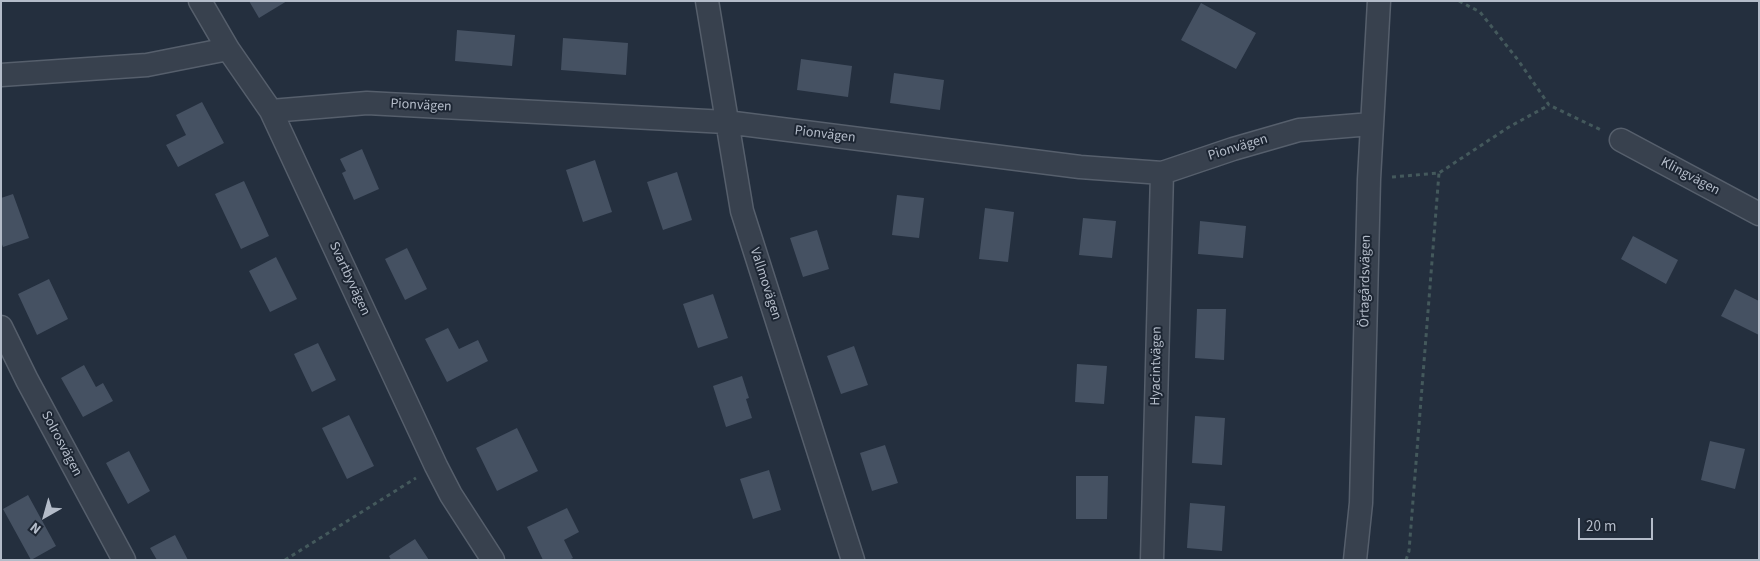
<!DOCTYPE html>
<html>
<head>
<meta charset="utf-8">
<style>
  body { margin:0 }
  #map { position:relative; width:1760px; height:561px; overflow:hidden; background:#242f3e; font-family:"Source Sans 3",sans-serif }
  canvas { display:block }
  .frame { position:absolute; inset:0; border:2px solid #b4bcc9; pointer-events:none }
  .north { position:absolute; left:20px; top:491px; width:50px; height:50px; -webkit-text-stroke:4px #1d2633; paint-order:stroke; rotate:218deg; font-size:14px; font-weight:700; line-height:20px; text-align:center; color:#b4bcc9 }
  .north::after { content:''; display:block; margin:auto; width:18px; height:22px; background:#b4bcc9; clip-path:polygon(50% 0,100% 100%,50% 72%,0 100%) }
  .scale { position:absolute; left:1578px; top:518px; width:75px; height:22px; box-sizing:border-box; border:2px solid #b4bcc9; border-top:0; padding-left:6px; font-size:15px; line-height:18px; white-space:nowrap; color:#b4bcc9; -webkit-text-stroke:4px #1d2633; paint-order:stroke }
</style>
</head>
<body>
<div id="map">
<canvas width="1760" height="561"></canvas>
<div class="frame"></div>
<div class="north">N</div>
<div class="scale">20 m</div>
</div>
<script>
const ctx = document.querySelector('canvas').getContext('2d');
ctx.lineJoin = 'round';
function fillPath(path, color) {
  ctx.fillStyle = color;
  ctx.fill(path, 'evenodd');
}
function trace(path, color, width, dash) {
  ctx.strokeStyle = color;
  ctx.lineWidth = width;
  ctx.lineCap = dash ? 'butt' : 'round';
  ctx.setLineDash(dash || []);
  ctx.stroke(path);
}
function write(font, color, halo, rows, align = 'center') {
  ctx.font = font + ' "Source Sans 3",sans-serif';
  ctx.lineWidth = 4;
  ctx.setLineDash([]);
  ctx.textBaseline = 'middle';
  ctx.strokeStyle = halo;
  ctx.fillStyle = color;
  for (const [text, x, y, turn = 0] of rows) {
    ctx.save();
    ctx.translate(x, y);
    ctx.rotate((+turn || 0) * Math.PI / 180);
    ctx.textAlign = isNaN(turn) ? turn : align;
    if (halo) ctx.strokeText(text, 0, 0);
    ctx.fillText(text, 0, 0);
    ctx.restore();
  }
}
const building = new Path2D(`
  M249,1H287L259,18Z
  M1201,3L1256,33L1236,69L1181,40Z
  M457,30L515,35L512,66L455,61Z
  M563,38L628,43L626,75L561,70Z
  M801,59L852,66L848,97L797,90Z
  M894,73L944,80L940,110L890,103Z
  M202,102L224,143L178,167L166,145L186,135L176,115Z
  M362,149L379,189L354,200L342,173L346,171L340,159Z
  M595,160L612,212L583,222L566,170Z
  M677,172L692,220L663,230L647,182Z
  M244,181L269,236L241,249L215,194Z
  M13,194L29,238L3,247L1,242V198Z
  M897,195L924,198L919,238L892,235Z
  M985,208L1014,212L1008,262L979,259Z
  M1083,218L1116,221L1112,258L1079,255Z
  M1200,221L1246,226L1243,258L1198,254Z
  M817,230L829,269L803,277L790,238Z
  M1633,236L1678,260L1666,284L1621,259Z
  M407,248L427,289L405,300L385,259Z
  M276,257L297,299L270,312L249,271Z
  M49,279L68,319L37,335L18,294Z
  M1735,289L1759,301V335L1721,316Z
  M713,294L728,338L698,348L683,304Z
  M1197,309H1226L1224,360L1195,358Z
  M448,328L459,349L478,340L488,361L447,382L425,339Z
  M318,343L336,380L312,392L294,354Z
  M854,346L868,385L841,394L827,356Z
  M1077,364L1107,366L1104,404L1075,402Z
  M84,365L96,387L103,383L113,401L83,417L61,378Z
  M742,376L749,398L746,399L752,418L726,427L713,386Z
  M349,415L374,466L347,479L322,428Z
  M1195,416L1225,418L1222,465L1192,463Z
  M517,428L538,471L497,491L476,448Z
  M1710,441L1745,449L1735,489L1701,480Z
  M885,445L898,483L872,491L860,453Z
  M129,451L150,491L128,504L106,463Z
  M769,470L781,510L753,519L740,479Z
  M1076,476H1108L1107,519H1076Z
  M28,495L56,546L31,560L3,509Z
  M1190,503L1225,506L1222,551L1187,548Z
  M567,508L579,532L564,540L573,558L569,560H543L527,527Z
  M175,535L188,560H157L150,548Z
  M415,539L429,560H391L389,556Z`);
const path = new Path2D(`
  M1459,1L1480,12L1518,60L1549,105L1601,130
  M1392,177L1439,173L1509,127L1549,105
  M285,560L416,478
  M1406,560L1409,551L1439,173`);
const street = new Path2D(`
  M200,1L228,49L271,111L436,466L451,495L493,560
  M707,1L742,211L853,560
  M1,75L147,65L228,49
  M271,111L367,103L726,122L1080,167L1162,173L1233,149L1299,130L1371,124
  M1621,140L1759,214
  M1,327L27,380L124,560
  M1152,560L1162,173
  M1355,560L1361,503L1369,179L1379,1`);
const streetNames = [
  ["Pionvägen",421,106,3],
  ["Pionvägen",825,135,7],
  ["Pionvägen",1238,148,-17],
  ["Klingvägen",1690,177,28],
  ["Svartbyvägen",349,279,65],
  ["Örtagårdsvägen",1366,281,-89],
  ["Vallmovägen",765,284,72],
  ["Hyacintvägen",1157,366,-89],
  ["Solrosvägen",61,444,62]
];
fillPath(building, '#455162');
trace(street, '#565f6c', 25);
trace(path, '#44595c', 3, [4, 4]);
trace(street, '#38414e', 22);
write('14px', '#b4bcc9', '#1d2633', streetNames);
</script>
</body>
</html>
